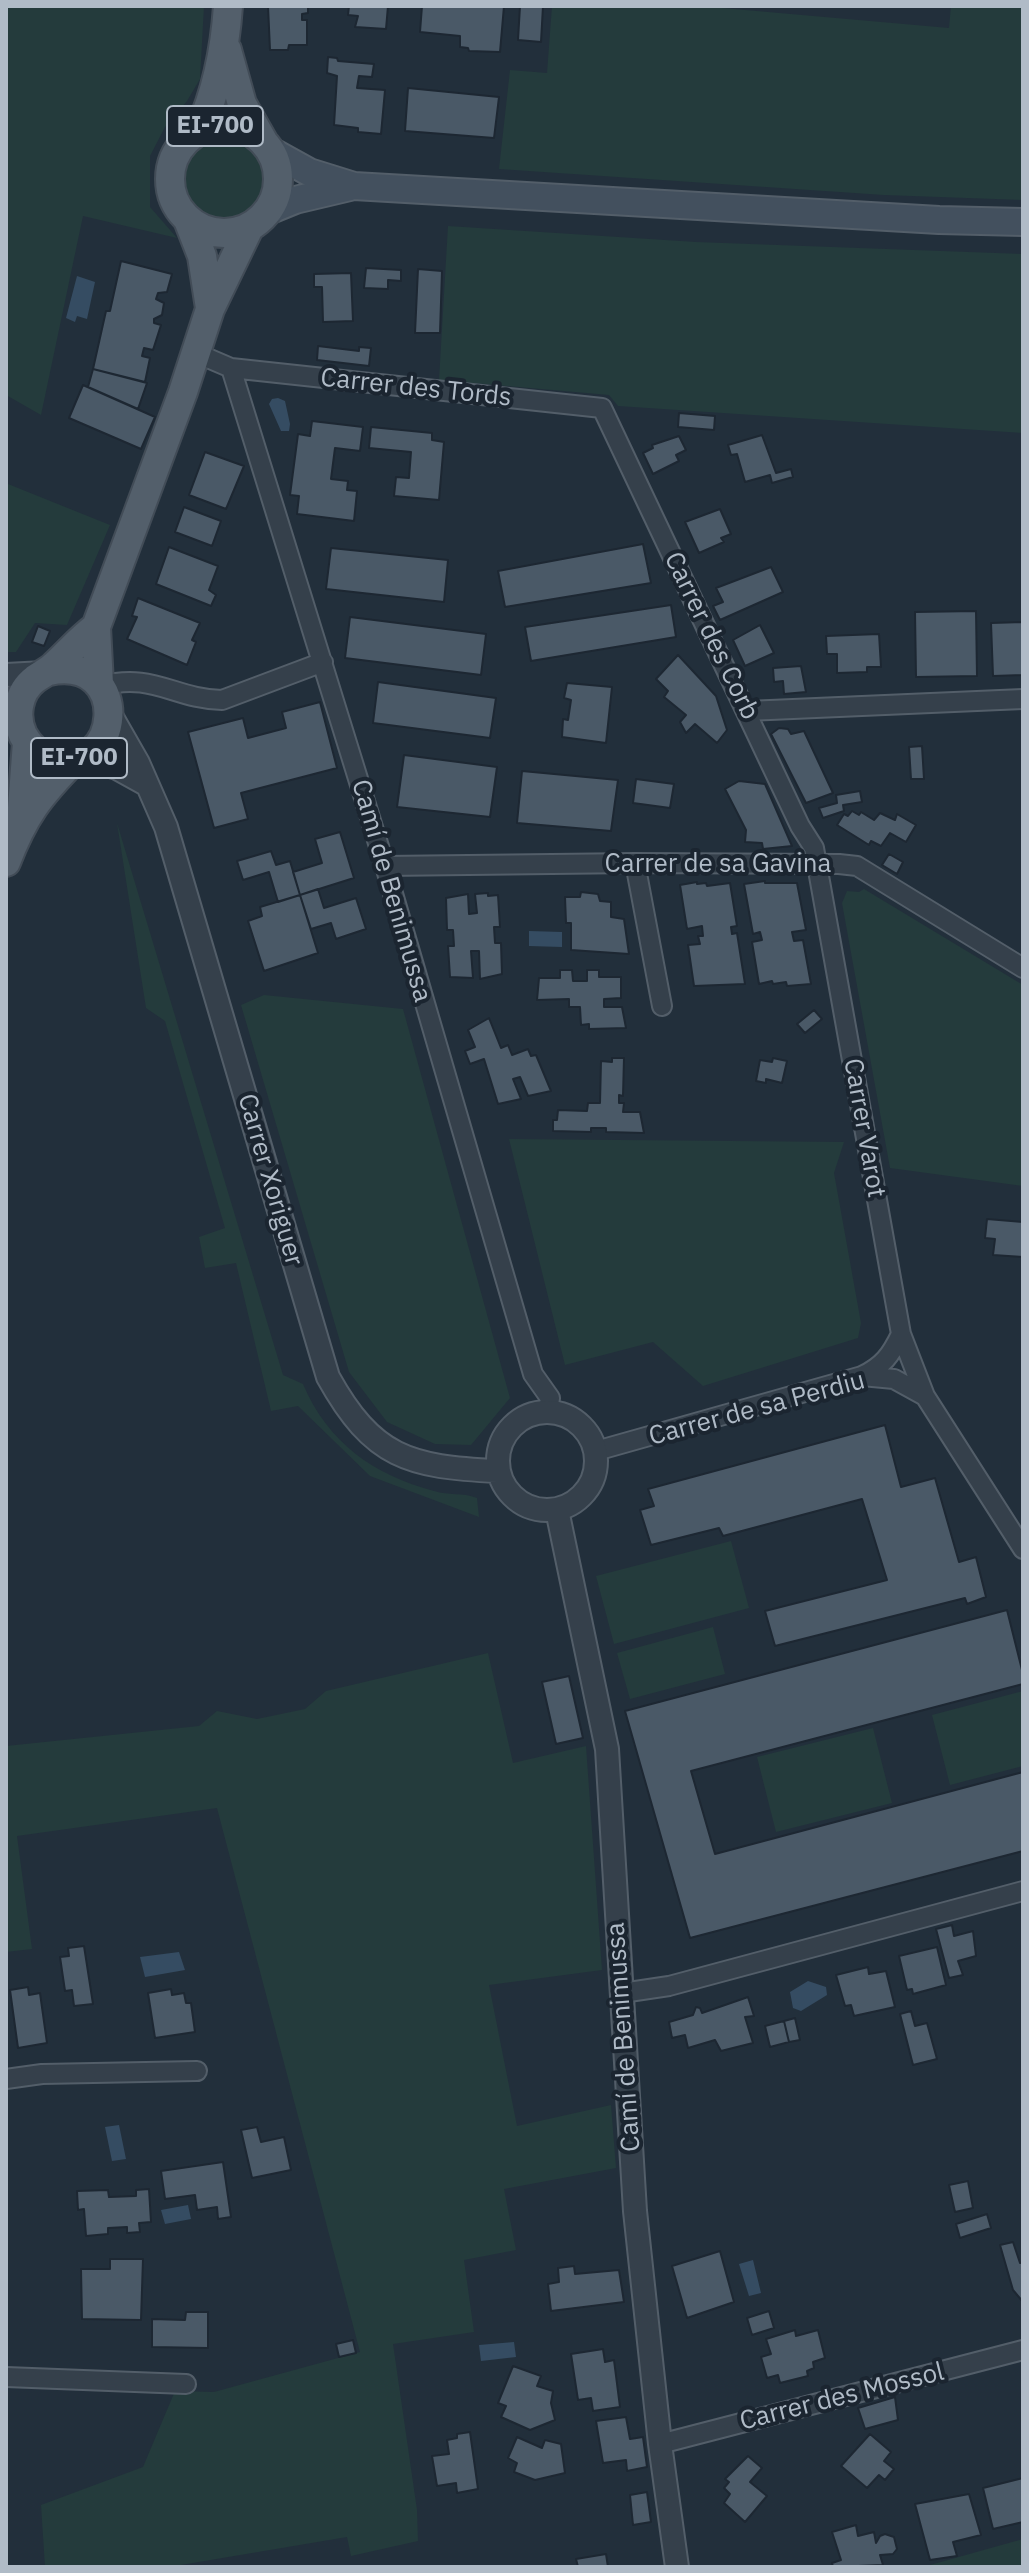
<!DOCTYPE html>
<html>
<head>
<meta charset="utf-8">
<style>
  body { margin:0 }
  #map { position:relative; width:1029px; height:2573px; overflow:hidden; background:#222f3b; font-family:"IBM Plex Sans",sans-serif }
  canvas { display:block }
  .frame { position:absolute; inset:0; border:8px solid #b0bbc7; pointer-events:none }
</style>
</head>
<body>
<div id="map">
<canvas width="1029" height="2573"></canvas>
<div class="frame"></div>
</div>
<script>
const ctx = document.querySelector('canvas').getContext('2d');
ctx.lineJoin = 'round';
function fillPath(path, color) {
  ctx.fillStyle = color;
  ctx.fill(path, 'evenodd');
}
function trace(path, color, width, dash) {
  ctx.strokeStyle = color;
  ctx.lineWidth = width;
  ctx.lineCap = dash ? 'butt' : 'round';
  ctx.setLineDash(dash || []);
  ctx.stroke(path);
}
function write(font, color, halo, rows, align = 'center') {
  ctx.font = font + ' "IBM Plex Sans",sans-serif';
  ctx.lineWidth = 8;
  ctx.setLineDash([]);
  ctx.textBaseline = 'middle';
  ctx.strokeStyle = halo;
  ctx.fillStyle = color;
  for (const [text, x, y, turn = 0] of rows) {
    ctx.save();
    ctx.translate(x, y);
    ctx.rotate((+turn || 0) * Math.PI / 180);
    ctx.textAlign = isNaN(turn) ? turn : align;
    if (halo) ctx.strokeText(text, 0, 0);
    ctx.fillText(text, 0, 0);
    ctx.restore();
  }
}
const green = new Path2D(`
  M6,6H204L200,79L187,101L165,127L150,156V207L177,238L83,216L41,415L6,395Z
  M552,6H700L949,28L951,6H1023V200L884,195L499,169L510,70L547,73Z
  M181 181a44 44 0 1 1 88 0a44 44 0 1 1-88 0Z
  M448,226L696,242L1023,254V433L618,406L609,395L439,380Z
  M8,484L110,525L67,625L35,623L16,652H6Z
  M117,823L283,1375L303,1384C328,1443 374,1475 434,1491C449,1496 462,1492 477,1498L479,1517L370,1476L298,1406L271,1411L236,1263L205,1268L199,1237L225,1228L165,1021L146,1008Z
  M864,889L1023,985V1186L890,1168L842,903L847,891L859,892Z
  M264,995L403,1009L510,1398L471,1445L435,1444L387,1422L349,1372L241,1005Z
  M509,1139L844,1142L834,1173L861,1323L858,1338L703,1386L653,1342L565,1365Z
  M731,1541L749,1608L614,1644L596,1576Z
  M713,1627L725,1674L630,1699L617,1653Z
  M488,1653L513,1763L586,1746L602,1970L489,1985L517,2126L611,2105L616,2168L504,2189L516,2250L464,2260L474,2332L393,2344L417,2510L418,2541L351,2556L347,2537L169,2567H45L41,2505L143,2467L175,2391L214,2392L360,2352L217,1808L17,1836L32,1949L6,1952V1746L199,1726L217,1711L257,1719L305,1709L326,1691Z
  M1023,1691V1766L950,1785L932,1715Z
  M873,1728L892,1803L776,1832L757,1757Z
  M1023,2539V2567H923Z`);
const water = new Path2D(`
  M77,276L95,282L87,319L77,316L75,322L66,318Z
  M278,398L285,401L290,424L289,431H281L269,404L272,399Z
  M529,931L562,932V947L529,946Z
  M179,1952L185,1970L145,1977L140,1957Z
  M808,1981L826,1987L827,1995L801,2011L793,2008L790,1992Z
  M119,2125L126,2159L112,2161L105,2127Z
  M188,2205L191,2219L165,2224L161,2210Z
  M753,2260L761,2293L749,2296L739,2264Z
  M514,2342L516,2357L481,2361L479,2345Z`);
const building = new Path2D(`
  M268,6H308V13L302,14V20H307V45H289L288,50H270Z
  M349,6H388L386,29L355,27L358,16L348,15Z
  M422,6H504L500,52L469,51L468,48L460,47V36L420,32Z
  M520,6H543L541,42L518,40Z
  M328,57L337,58L338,61L374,64L372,77L359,76L357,88L385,90L381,134L358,132V128L334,125L337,76L327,73Z
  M408,88L499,97L494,138L405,131Z
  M121,261L172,274L167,292L158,293L156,299L164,303L162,315L154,319V323L161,325L153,350L144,348L142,356L150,358L145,382L93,369L106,311H110Z
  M366,268L401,270V281L388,280V289L364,288Z
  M418,269L442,271L440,333H415Z
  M351,273L353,321L323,322L322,287H314V274Z
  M318,346L359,351V347L371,348L369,366L317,360Z
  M93,369L147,383L138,409L88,387Z
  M83,385L155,417L141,449L69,418Z
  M679,413L715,416L714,430L678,427Z
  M312,421L363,427L360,451L335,448L331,479L348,481L347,490L357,491L354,521L297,514L299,496L290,495L298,434L310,436Z
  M371,427L432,433V440L444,442L439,500L394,496L396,477L409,478L411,452L369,448Z
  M762,435L776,473L791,469L793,477L772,483L770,475L745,482L737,454L731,455L728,445Z
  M679,436L686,450L676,455L679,461L653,474L643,453L653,448L652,445Z
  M205,452L244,466L226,509L189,495Z
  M184,507L221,521L212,546L175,532Z
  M720,509L731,534L721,538L724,542L699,553L685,522Z
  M643,544L651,583L505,607L498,571Z
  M169,547L218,566L209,590L216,595L211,606L156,584Z
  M331,548L448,560L444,602L326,589Z
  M771,567L783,592L720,620L713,606L723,602L716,588Z
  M138,598L200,623L192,640L196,642L187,665L127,639L137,617L132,616Z
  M671,605L676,637L531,661L525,627Z
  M976,611L977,676L916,677L915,612Z
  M350,617L486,634L481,675L345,658Z
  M1023,622V675L993,676L991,623Z
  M760,625L774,653L745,666L733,640Z
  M38,626L50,631L44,646L32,642Z
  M879,634L881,667H867V672L837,673V654H827L826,636Z
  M678,655L716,696L727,730L717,743L695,724L686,733L680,722L686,715L664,697L668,691L656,679Z
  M801,666L806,692L784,694L783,681L774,682L773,668Z
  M378,682L496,698L490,738L373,723Z
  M567,683L612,687L606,743L562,737L563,719L568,720L571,700L564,698Z
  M320,702L337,768L241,793L248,819L214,828L188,732L243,718L248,738L286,728L282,712Z
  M779,728L788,729L791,734L804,731L833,793L806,803L771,734Z
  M922,746L924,779H911L909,747Z
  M404,755L497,767L490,817L397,807Z
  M522,771L618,780L611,831L517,823Z
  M636,779L674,784L670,808L633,803Z
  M739,781L765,784L792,846L763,849L762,843L745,842L746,830L725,789Z
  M860,791L862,802L843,805L844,811L823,818L819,808L837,803L836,795Z
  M852,811L859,815L861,812L874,820L880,813L895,820L897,814L916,825L906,842L890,833L881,846L871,841L869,845L837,825L844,814L848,816Z
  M340,832L354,878L300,895L293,872L322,863L315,839Z
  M271,851L276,865L290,861L300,895L278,902L269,872L243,880L237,861Z
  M889,854L903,862L897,874L882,865Z
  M765,881V883H797L806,930L792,932L794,941L803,940L811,984L787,986L786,982L773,984L772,981L759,984L752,942L762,940L760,932L753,934L744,884Z
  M697,882V884L706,883L707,886L730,883L737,926L731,927L732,934L737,933L745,984L694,986L688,945L700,944L698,936H703L702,926L687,929L680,885Z
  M318,889L324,908L356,898L366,929L336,939L331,923L311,929L300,895Z
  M581,892L598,894L600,901L611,902V917L624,919L629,954L571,950V923H566L565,897H580Z
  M488,893V896L498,895L500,927H494L495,943H501L502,974L480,979L479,951H471L473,978L450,977L448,946H454L453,930H447L446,898L468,894L469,914L477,913L475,894Z
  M300,895L318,953L264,971L248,921L262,916L260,907Z
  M560,970H572L573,981H587V970H599V977H621V998L604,999V1007H622L626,1028L589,1029V1024L581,1025L580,1007H569V999L537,1000L539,978H560Z
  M814,1010L822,1019L805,1033L797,1024Z
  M489,1018L501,1048L508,1045L512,1055L528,1049L531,1056L536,1055L551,1091L528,1096L520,1077L513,1079L521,1099L498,1104L484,1059L470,1064L465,1051L475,1047L468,1030Z
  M612,1058H624L623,1096L619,1095V1103H624L623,1112H640L644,1133L606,1132V1128H591V1132L553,1131V1120H557L558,1110L587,1111L588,1103H600L601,1061L612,1062Z
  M773,1058L787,1061L782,1083L766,1079V1083L756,1081L760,1060L772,1062Z
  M987,1219L1023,1222V1257L993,1255L995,1239L985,1238Z
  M885,1425L901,1487L935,1478L959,1562L976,1557L986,1597L967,1604L965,1598L775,1646L765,1611L887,1580L862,1499L723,1536L719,1528L651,1545L640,1510L654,1506L648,1489Z
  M1007,1610L1023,1674V1684L691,1771L715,1854L1023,1772V1851L690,1938L625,1711Z
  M569,1676L583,1738L556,1744L542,1682Z
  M952,1925L954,1936L973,1931L976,1956L958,1961L963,1975L949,1978L936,1929Z
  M84,1946L93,2004L74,2006L72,1990L65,1991L60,1957L69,1956L68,1948Z
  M937,1947L946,1985L913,1994L912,1989L907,1990L899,1956Z
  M868,1967L869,1974L886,1971L895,2007L854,2016L851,2005L845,2006L836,1975Z
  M28,1987L29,1995L40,1993L47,2043L18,2048L10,1990Z
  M171,1989L172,1995L184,1993L186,2003H191L195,2032L155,2038L148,1993Z
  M748,1997L754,2016L745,2017L753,2043L721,2051L715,2040L688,2048L685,2035L672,2038L669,2022L693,2015L696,2007L700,2008L702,2013Z
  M911,2011L915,2026L927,2023L937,2059L913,2065L900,2014Z
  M795,2018L800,2040L789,2042L784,2021Z
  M784,2021L789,2042L770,2047L765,2026Z
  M257,2127L261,2142L284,2137L291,2170L252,2178L241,2130Z
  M223,2162L231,2217L218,2219L217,2207L197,2210L195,2195L165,2199L161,2171Z
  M968,2181L973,2208L955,2212L949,2185Z
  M149,2189L151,2222L139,2223L140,2232L127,2233V2227L108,2228V2234L86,2236L84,2209L78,2210L77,2191L108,2190L109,2197L136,2196V2190Z
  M987,2214L991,2228L960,2238L956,2224Z
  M1013,2242L1020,2263L1023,2262V2302L1013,2290L1000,2245Z
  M720,2251L734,2302L687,2318L672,2266Z
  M110,2259H143L141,2320L82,2319L81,2269H110Z
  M574,2266L575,2274L619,2270L624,2302L551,2311L548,2284L559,2282L558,2268Z
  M769,2311L774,2328L752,2335L747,2318Z
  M186,2312H208V2348L152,2347V2319L185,2320Z
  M795,2330L796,2336L818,2330L825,2358L813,2362L814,2368L807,2371L808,2376L780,2383L778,2375L767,2378L761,2357L771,2354L766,2339Z
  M353,2340L356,2353L339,2357L336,2344Z
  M603,2349L605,2362L614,2360L620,2407L593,2411L591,2398L578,2400L571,2354Z
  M513,2366L541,2376L537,2386L553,2391L551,2403L555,2420L530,2430L501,2417L506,2406L498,2403Z
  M895,2397L898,2420L865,2429L858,2408Z
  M626,2417L630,2439L643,2437L647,2467L627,2471L626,2460L603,2463L596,2421Z
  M470,2432L478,2489L457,2493L456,2483L437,2486L432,2456L449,2454L447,2440L457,2438V2434Z
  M870,2434L891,2452L884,2461L894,2469L885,2480L879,2475L867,2488L841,2466Z
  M517,2437L542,2448L545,2440L561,2444L565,2473L535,2480L514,2472L517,2463L508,2458Z
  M748,2456L762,2468L750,2482L767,2496L745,2522L724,2503L730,2494L724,2488L729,2482L725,2479Z
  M1023,2478V2522L993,2529L983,2488Z
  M647,2492L651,2522L633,2525L630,2495Z
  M969,2494L981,2535L953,2542L957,2556L930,2560L915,2504Z
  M856,2525L858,2536L874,2532L876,2543L880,2536L885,2534L894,2537L897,2549L893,2554L880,2555L883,2565L833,2567L832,2563L841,2560L832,2532Z
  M606,2554L608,2567H578L576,2559Z`);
const minor = new Path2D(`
  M196,353L231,368L602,408L800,826L814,848L901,1334L925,1396
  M231,368L385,866L533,1374L550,1398L548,1411
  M101,686C153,672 174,699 222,700L323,662
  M747,711L1023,699
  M635,863L662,1006
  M385,866L635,863L839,864L857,866L1023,968
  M862,1376C883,1366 891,1355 901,1334
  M596,1451L862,1376L894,1379L925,1396L1023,1549
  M622,1993L669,1986L1023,1891
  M6,2079L42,2074L197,2071
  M6,2377L186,2384
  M660,2444L1023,2350`);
const tertiary = new Path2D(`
  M6,675L44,673
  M110,714L138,763L166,827L328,1377C373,1458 409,1467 498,1471
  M81,757L117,768L146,784
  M498 1461a49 49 0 1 1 98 0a49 49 0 1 1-98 0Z
  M557,1510L607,1749L635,2211L660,2444L677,2567`);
const secondary = new Path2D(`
  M271,151L309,172L354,186L939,220L1023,222
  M268,211L295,200L350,187`);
const primary = new Path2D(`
  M227,50L242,104L263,141
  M170 179a54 54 0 1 1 108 0a54 54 0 1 1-108 0Z
  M199,131C217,91 225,50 228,6
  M188,220L202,256L210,308
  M49,671C134,654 122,780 50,758C39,755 29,746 23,735C14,716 18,692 35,679C42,674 49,671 55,665C69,652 81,638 96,627
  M99,684L96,627L183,392L210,309L249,228
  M21,821L27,742
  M6,862C24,815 39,796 74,760`);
const shields = [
  [215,126,96],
  [79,758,96]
];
const shieldNames = [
  ["EI-700",215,126],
  ["EI-700",79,758]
];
const streetNames = [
  ["Carrer des Tords",416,388,6],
  ["Carrer des Corb",711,636,64],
  ["Carrer de sa Gavina",718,864],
  ["Camí de Benimussa",391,891,74],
  ["Carrer Varot",864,1128,80],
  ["Carrer Xoriguer",270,1180,74],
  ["Carrer de sa Perdiu",757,1409,-15],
  ["Camí de Benimussa",624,2037,-94],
  ["Carrer des Mossol",842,2397,-14]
];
fillPath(green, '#243b3c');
fillPath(water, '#354c62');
fillPath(building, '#4a5967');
trace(building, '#1d2732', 2);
trace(minor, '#535e69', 22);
trace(tertiary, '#535e69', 26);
trace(secondary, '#535e69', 30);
trace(primary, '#424c57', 32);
trace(minor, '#35404b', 18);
trace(tertiary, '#35404b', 22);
trace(secondary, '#43505e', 26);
trace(primary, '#535f6b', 28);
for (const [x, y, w] of shields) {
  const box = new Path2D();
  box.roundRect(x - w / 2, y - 20, w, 40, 6);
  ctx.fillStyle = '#1b2530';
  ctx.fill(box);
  trace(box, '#b0bbc7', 2);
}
write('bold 24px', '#b0bbc7', null, shieldNames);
write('26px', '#b0bbc7', '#1b2530', streetNames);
</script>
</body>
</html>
